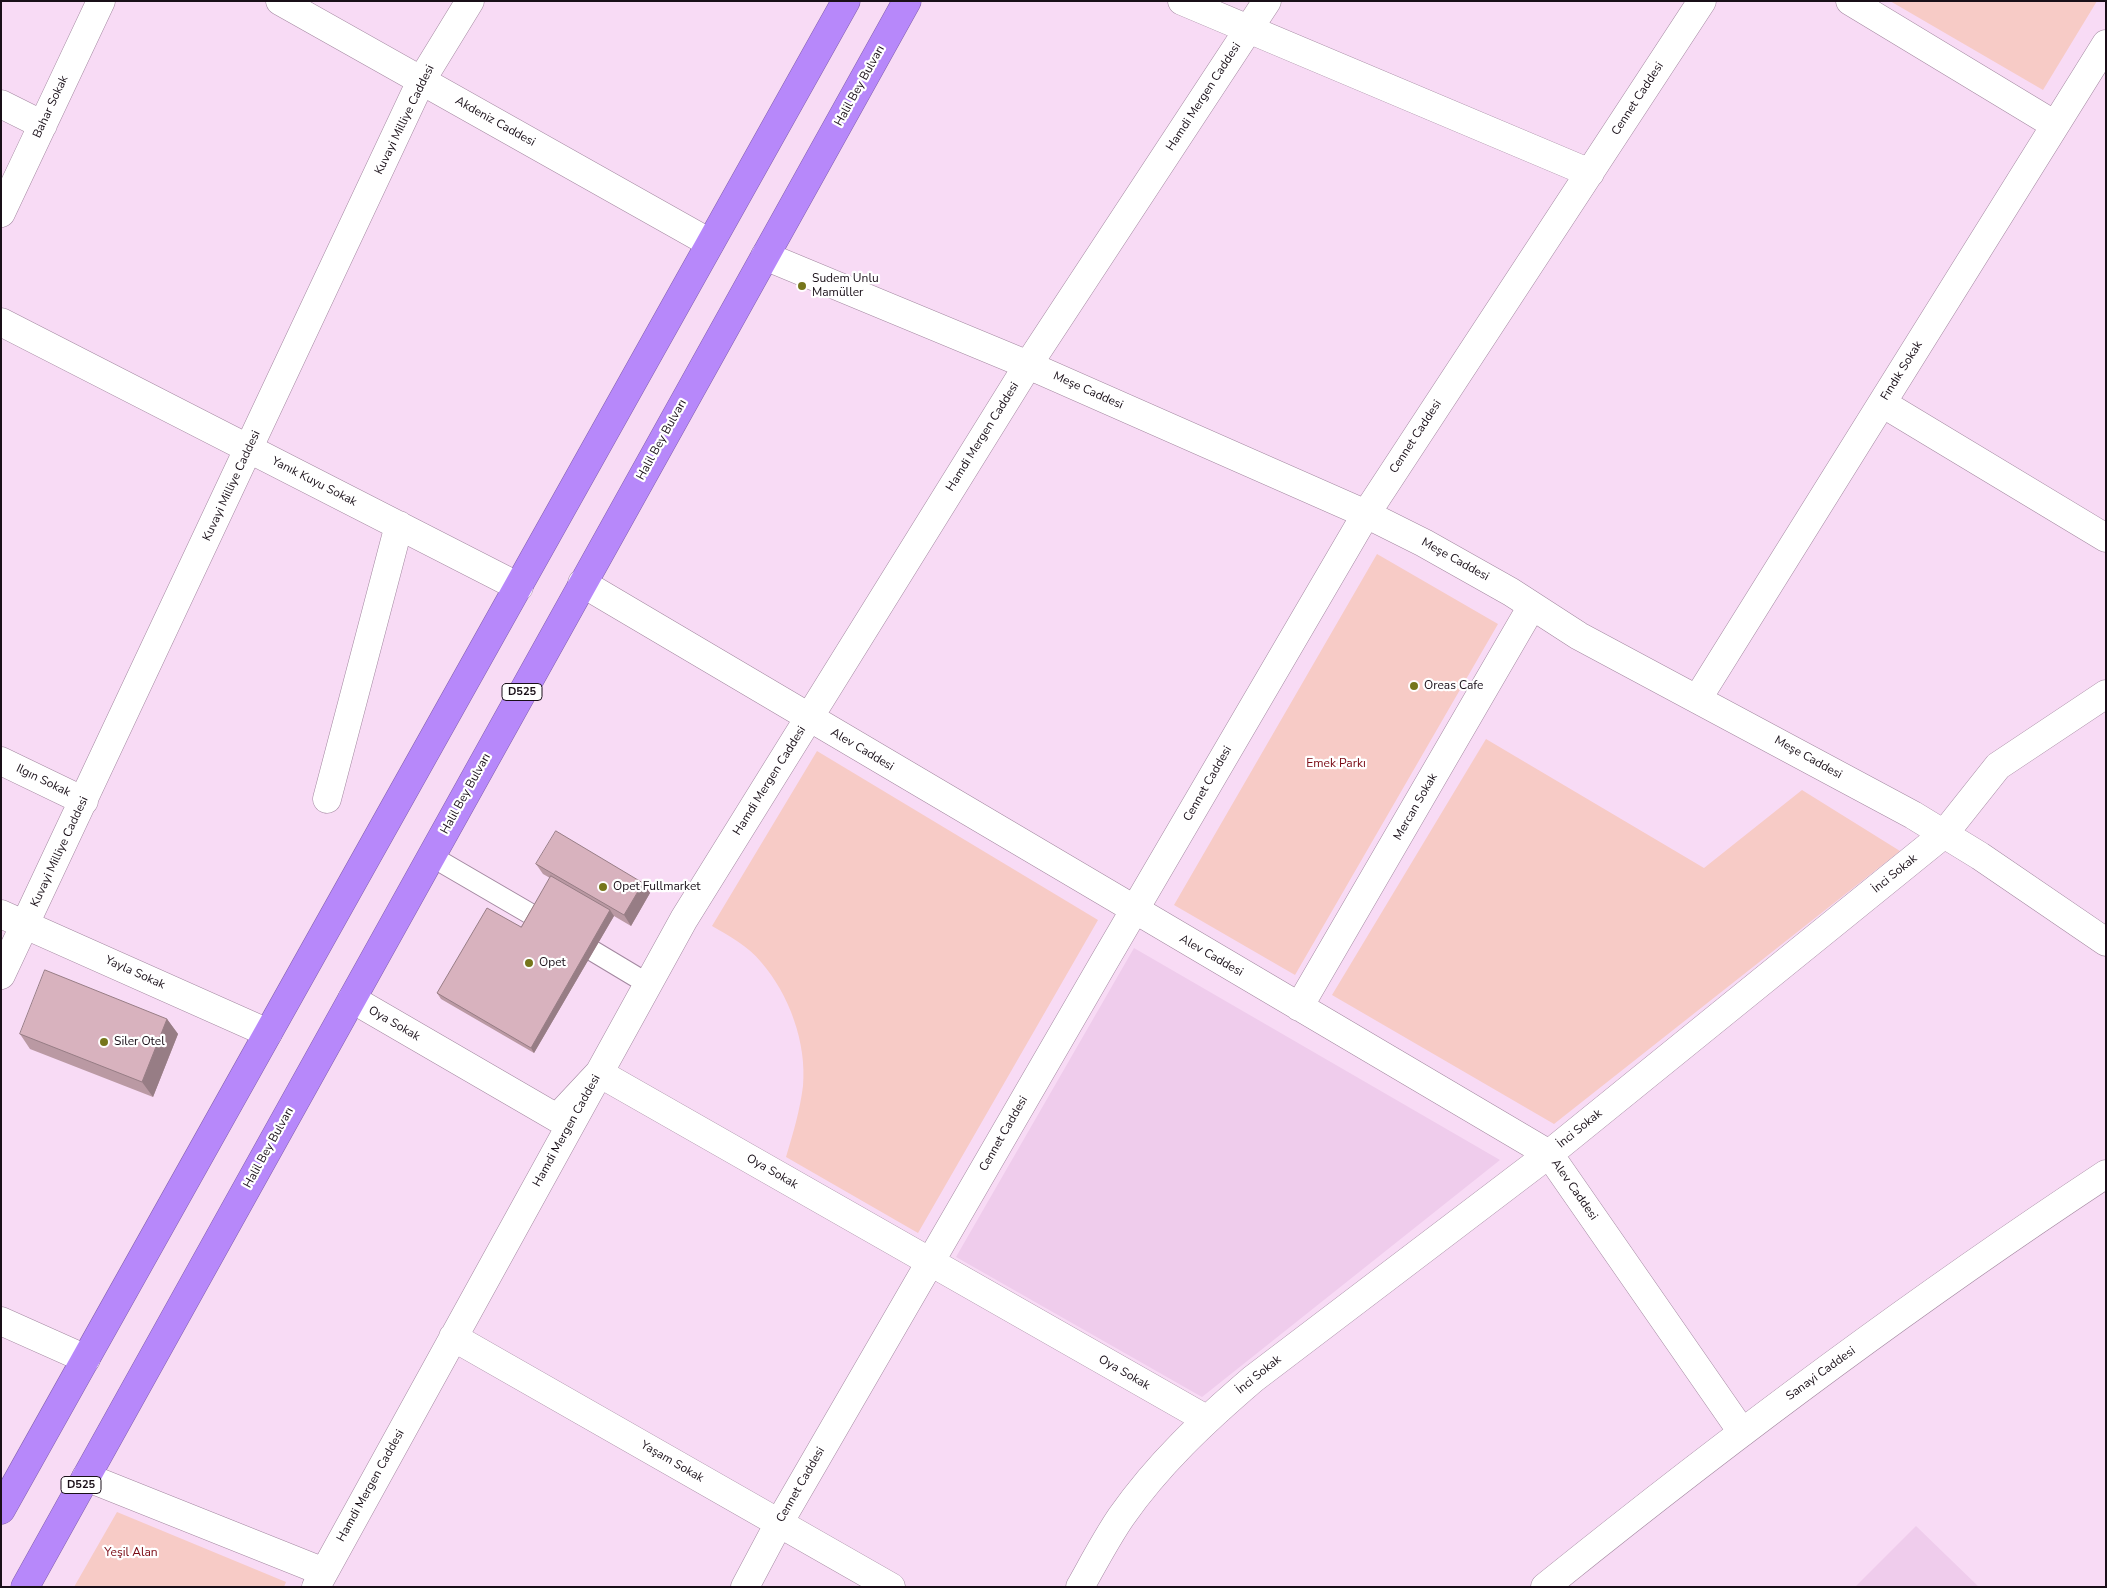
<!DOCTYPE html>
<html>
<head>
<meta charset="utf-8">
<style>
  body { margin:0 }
  #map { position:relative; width:2107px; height:1588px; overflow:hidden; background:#f8dbf5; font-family:"Nunito Sans",sans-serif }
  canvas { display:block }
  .frame { position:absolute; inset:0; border:2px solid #190f18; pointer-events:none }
</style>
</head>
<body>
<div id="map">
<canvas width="2107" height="1588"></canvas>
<div class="frame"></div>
</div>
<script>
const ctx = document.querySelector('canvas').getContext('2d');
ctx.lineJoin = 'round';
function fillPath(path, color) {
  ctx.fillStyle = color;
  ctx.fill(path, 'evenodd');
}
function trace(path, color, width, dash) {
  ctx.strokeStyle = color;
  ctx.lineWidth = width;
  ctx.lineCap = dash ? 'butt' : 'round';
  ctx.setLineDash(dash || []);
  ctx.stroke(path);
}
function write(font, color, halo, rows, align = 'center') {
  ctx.font = font + ' "Nunito Sans",sans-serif';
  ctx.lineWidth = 4.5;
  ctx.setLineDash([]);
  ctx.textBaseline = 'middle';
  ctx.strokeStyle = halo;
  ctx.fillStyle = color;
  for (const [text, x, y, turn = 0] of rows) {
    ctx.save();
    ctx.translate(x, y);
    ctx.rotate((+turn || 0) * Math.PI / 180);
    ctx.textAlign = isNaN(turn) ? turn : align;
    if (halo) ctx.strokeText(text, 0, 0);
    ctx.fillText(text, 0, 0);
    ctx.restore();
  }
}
const built = new Path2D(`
  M1134,948L1500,1160L1202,1397L956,1257Z
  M1916,1526L1979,1587H1855Z`);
const green = new Path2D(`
  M1890,1H2097L2043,90Z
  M1377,554L1498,624L1295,975L1174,905Z
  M1486,739L1704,868L1802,790L1900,851L1554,1124L1332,995Z
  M817,751L1098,920L918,1233L786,1157C793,1134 800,1110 803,1086C807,1043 789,994 761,962C748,946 729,936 712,926Z
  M117,1512L286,1582L284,1587H74Z`);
const lane = new Path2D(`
  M431,856L534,916
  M593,951L648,984`);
const street = new Path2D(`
  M280,1L710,243
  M1182,1L1590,173
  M1850,1L2055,125
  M1,104L43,125
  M1,213L101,1
  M765,256L1028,365L1366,514L1424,543L1511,592L1579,636L1913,815L1980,856L2106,942
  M1,322L519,587
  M1882,403L2106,538
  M582,583L1549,1154L1742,1432
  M1698,698L2106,44
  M1,761L84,801
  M327,799L399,525
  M1,914L268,1033
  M1,975L421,81L470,1
  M352,999L557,1118L599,1073L1206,1419
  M1299,1007L1532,606
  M1,1321L86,1359
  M453,1337L891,1587
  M86,1477L324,1572
  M316,1587L684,919L1028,365L1267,1
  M745,1587L779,1523L1104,962L1366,514L1702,1
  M1080,1587C1093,1564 1106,1539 1121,1517C1158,1464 1204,1421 1253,1379L1549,1154L1944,834L1998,766L2106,694`);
const secondary = new Path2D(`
  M1545,1587C1726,1441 1912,1302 2106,1174`);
const highway = new Path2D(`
  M1,1510L846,1
  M25,1587L907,1`);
const wall = new Path2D(`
  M536,864L643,883L650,893L631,926L614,916L534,1053L441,999L437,993L521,927L550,878L543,874Z
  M167,1019L178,1034L153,1097L30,1049L20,1034Z`);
const shadedWall = new Path2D(`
  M643,883L650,893L631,926L624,915Z
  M610,910L614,916L534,1053L531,1048Z
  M167,1019L178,1034L153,1097L142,1082Z`);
const building = new Path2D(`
  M556,831L643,883L624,915L536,864Z
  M551,876L610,910L531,1048L437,993L487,908L521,927Z
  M45,970L167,1019L142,1082L20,1034Z`);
const markers = [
  [802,286,5,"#76761b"],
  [1414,686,5,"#76761b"],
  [603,887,5,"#76761b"],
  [529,963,5,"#76761b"],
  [104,1042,5,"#76761b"]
];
const shields = [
  [522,692,40],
  [81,1485,40]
];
const shieldNames = [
  ["D525",522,692],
  ["D525",81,1485]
];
const streetNames = [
  ["Halil Bey Bulvarı",860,86,-61],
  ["Hamdi Mergen Caddesi",1204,97,-57],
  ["Cennet Caddesi",1638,99,-57],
  ["Bahar Sokak",51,107,-65],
  ["Kuvayi Milliye Caddesi",405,120,-64],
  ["Akdeniz Caddesi",495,122,29],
  ["Fındık Sokak",1902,371,-58],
  ["Meşe Caddesi",1088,391,24],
  ["Hamdi Mergen Caddesi",983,437,-58],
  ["Cennet Caddesi",1416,437,-57],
  ["Halil Bey Bulvarı",662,440,-61],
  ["Yanık Kuyu Sokak",314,482,27],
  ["Kuvayi Milliye Caddesi",232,486,-65],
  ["Meşe Caddesi",1455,560,29],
  ["Alev Caddesi",862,750,31],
  ["Meşe Caddesi",1808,758,29],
  ["Ilgın Sokak",43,781,26],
  ["Hamdi Mergen Caddesi",770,781,-58],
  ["Cennet Caddesi",1208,784,-60],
  ["Halil Bey Bulvarı",466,794,-61],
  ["Mercan Sokak",1416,807,-60],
  ["Kuvayi Milliye Caddesi",60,852,-65],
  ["İnci Sokak",1895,874,-39],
  ["Alev Caddesi",1211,956,30],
  ["Yayla Sokak",135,973,24],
  ["Oya Sokak",394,1024,30],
  ["İnci Sokak",1580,1129,-39],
  ["Hamdi Mergen Caddesi",567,1131,-61],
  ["Cennet Caddesi",1004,1134,-60],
  ["Halil Bey Bulvarı",269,1148,-61],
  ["Oya Sokak",772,1172,30],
  ["Alev Caddesi",1574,1190,55],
  ["Oya Sokak",1124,1373,30],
  ["Sanayi Caddesi",1821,1374,-36],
  ["İnci Sokak",1259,1375,-39],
  ["Yaşam Sokak",672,1462,30],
  ["Cennet Caddesi",801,1485,-60],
  ["Hamdi Mergen Caddesi",371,1486,-61]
];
const poiNames = [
  ["Sudem Unlu",812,279],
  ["Mamüller",812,293],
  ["Oreas Cafe",1424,686],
  ["Opet Fullmarket",613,887],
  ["Opet",539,963],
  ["Siler Otel",114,1042]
];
const parkNames = [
  ["Emek Parkı",1336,764],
  ["Yeşil Alan",131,1553]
];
fillPath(built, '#efccec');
fillPath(green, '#f7cbc6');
trace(lane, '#a388a0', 22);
trace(street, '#a388a0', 29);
trace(secondary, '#a388a0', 29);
trace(highway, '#805eab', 29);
trace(lane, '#fff', 20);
trace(street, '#fff', 28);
trace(secondary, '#fff', 28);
trace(highway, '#b788fa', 28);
fillPath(wall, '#ba99a3');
fillPath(shadedWall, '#977d85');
fillPath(building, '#d8b2be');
trace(building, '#977d85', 1);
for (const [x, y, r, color] of markers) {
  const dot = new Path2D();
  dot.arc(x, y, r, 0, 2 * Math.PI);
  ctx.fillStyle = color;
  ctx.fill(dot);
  trace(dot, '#fff', 2);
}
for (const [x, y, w] of shields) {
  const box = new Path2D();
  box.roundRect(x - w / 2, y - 8.5, w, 17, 4);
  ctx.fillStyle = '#fff';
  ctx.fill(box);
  trace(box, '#190f18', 1);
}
write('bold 11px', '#190f18', null, shieldNames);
write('12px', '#190f18', '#fff', streetNames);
write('12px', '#190f18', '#fff', poiNames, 'left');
write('12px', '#780711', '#fff', parkNames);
</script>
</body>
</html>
